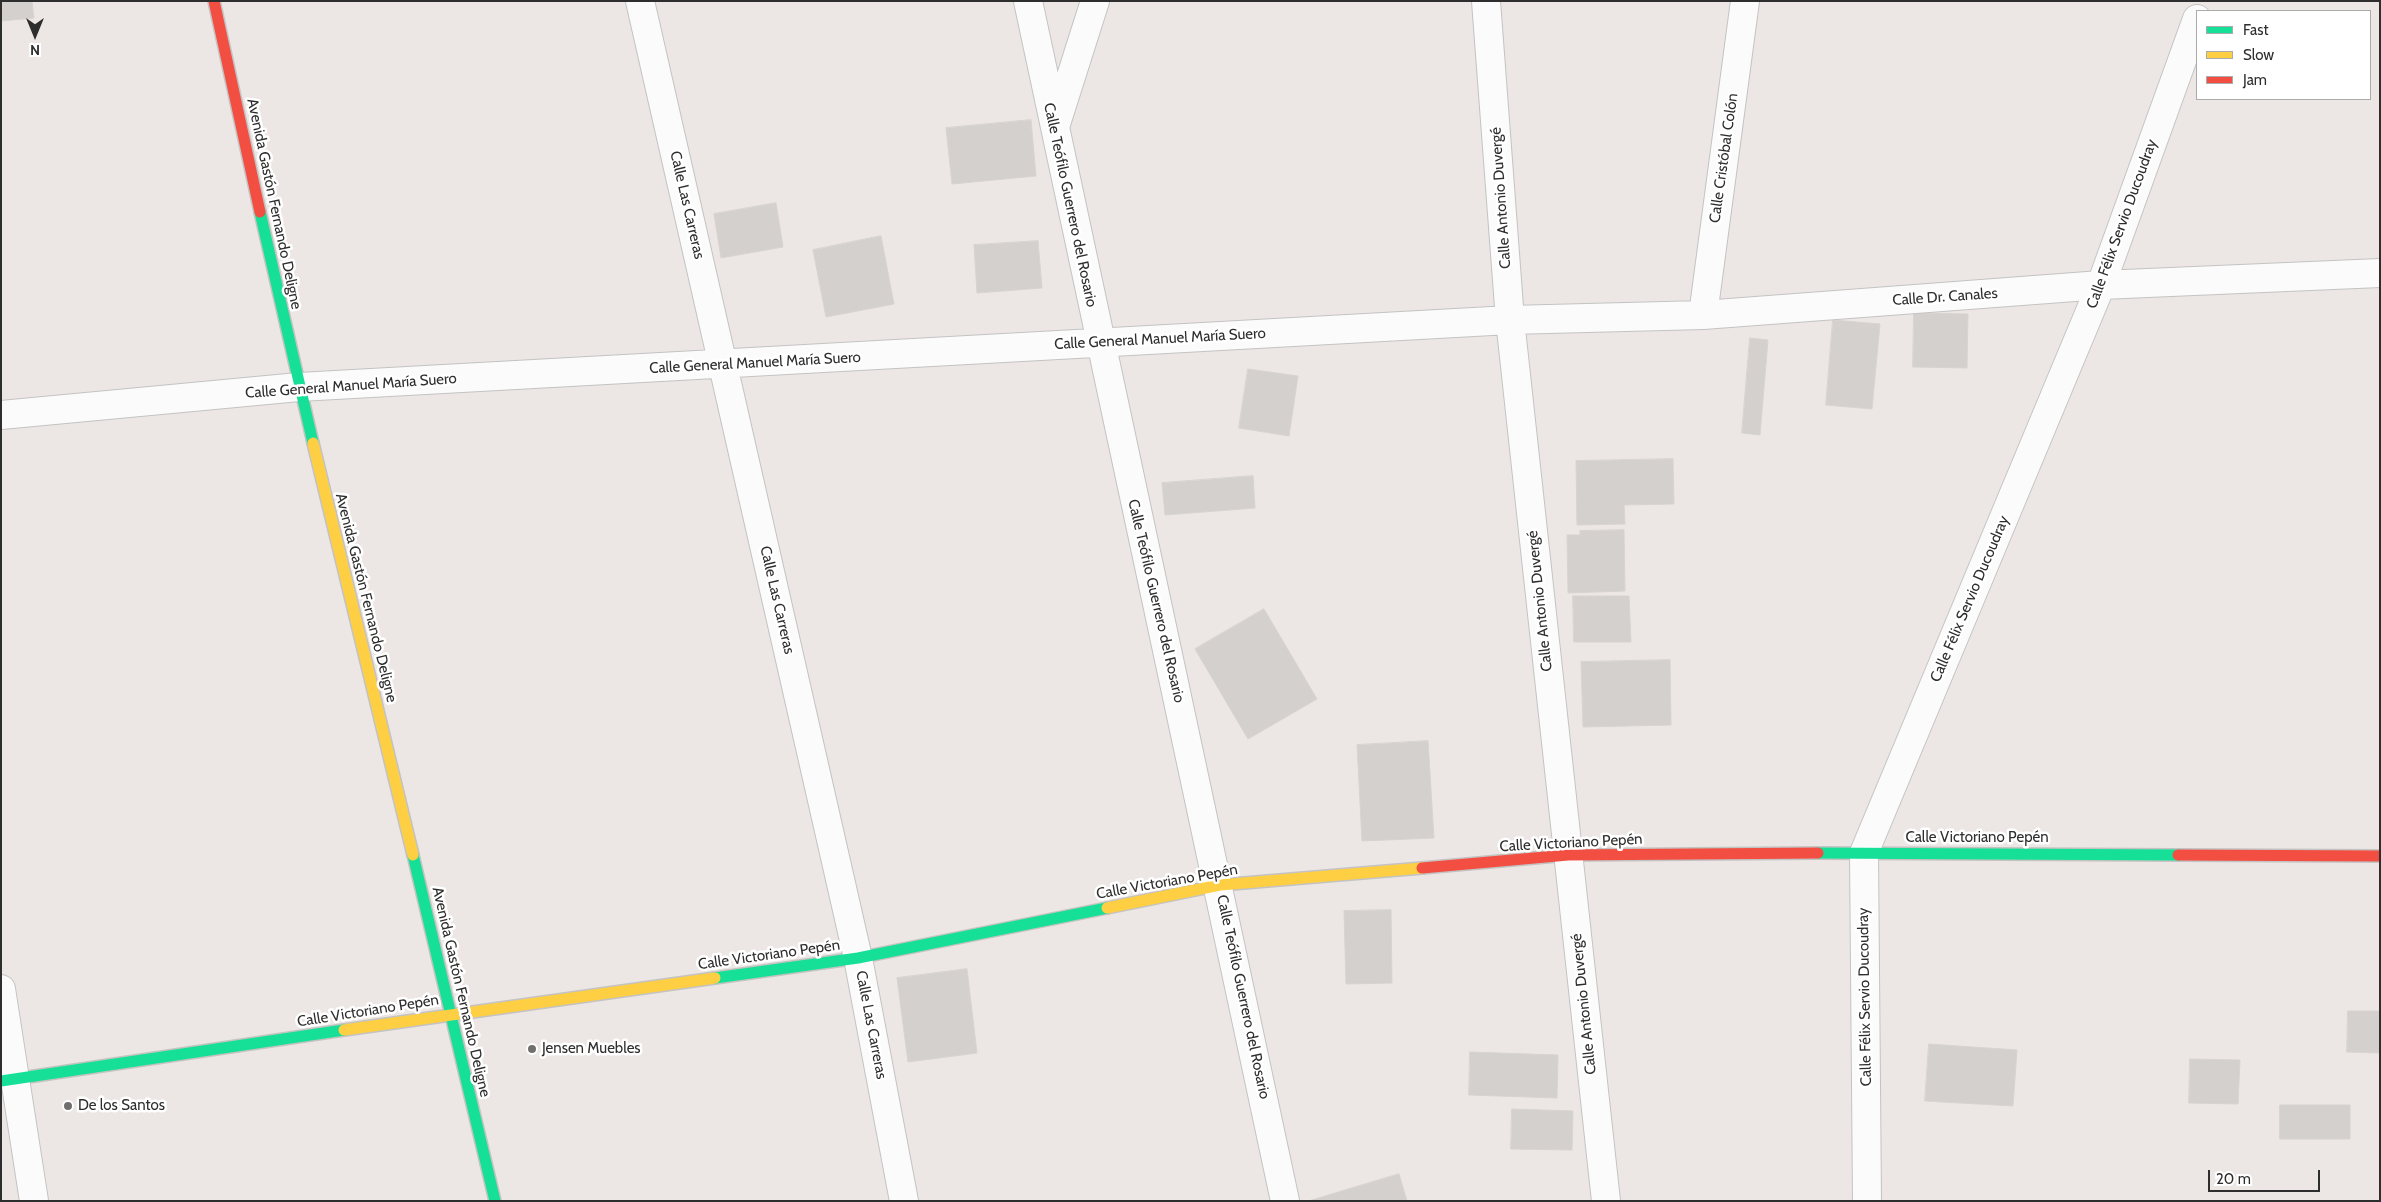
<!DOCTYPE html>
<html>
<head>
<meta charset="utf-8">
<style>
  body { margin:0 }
  #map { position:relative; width:2381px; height:1202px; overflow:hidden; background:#ece7e4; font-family:Cabin,sans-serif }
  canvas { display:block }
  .frame { position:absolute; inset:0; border:2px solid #2e2e2e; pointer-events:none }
  .legend { position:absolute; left:2196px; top:10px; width:175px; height:90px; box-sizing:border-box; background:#fff; border:1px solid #ababab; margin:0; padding:6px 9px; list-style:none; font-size:15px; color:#2e2e2e }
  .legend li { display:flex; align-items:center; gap:10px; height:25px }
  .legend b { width:25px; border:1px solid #ababab }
  .north { position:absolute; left:10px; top:10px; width:50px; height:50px; -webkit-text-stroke:4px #fff; paint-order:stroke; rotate:180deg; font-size:14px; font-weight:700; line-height:20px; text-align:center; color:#2e2e2e }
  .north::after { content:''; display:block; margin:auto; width:18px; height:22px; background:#2e2e2e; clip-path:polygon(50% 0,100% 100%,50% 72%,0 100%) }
  .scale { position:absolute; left:2208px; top:1170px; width:112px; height:22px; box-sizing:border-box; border:2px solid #2e2e2e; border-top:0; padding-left:6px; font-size:15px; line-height:18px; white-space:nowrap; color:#2e2e2e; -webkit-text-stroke:4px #fff; paint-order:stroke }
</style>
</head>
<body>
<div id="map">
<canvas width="2381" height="1202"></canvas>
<div class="frame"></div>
<ul class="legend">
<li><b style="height:6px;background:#16e098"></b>Fast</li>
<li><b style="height:6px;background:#ffcf43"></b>Slow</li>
<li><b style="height:6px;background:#f24e42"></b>Jam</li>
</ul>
<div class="north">N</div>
<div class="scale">20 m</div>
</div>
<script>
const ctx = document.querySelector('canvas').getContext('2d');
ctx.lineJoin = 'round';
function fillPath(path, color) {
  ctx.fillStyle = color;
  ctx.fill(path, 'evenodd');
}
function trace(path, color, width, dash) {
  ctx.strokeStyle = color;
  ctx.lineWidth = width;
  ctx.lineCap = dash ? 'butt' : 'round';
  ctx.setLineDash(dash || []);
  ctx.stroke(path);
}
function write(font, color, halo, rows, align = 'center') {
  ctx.font = font + ' Cabin,sans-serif';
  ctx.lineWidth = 5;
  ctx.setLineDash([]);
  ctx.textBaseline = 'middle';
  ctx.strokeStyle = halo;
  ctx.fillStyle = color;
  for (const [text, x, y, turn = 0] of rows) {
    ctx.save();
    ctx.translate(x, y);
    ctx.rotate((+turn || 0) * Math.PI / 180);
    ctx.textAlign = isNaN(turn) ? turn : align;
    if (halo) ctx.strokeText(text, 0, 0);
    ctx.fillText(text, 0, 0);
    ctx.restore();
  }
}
const building = new Path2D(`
  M1,1H32L34,18L1,21Z
  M1031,120L1036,176L952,184L946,128Z
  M776,203L783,247L721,258L714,214Z
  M881,236L894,304L826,317L813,250Z
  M1038,241L1042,288L977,293L974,245Z
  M1914,313L1968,314L1967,368L1913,367Z
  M1833,320L1880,324L1872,409L1826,405Z
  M1750,338L1768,340L1760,435L1742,433Z
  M1248,369L1298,376L1289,436L1239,428Z
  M1673,459L1674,504L1624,505L1625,524L1577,525L1576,461Z
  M1253,476L1255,508L1165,515L1162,483Z
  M1624,530L1625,591L1568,593L1567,535H1580V531Z
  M1573,596H1629L1631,642H1574Z
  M1264,609L1317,699L1248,739L1195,649Z
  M1670,660L1671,725L1583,727L1581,662Z
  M1428,741L1434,838L1362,841L1357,745Z
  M1391,910L1392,983L1346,984L1344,911Z
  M967,969L977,1053L908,1062L897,978Z
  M2348,1011H2380V1053L2347,1052Z
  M1929,1044L2017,1050L2013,1106L1925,1101Z
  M1470,1052L1558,1055L1557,1098L1469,1095Z
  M2190,1059L2240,1060L2238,1104L2189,1103Z
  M2280,1105H2350V1139H2280Z
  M1512,1109L1573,1111L1572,1150L1511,1149Z
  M1399,1174L1407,1201H1309Z`);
const street = new Path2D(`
  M640,1L858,958L904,1201
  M1028,1C1111,402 1202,800 1285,1201
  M1486,1L1510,320L1606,1201
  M1055,127L1095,1
  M1703,315L1745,1
  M1,415L299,387L1510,320L1703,315L2101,285L2380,273
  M1,989L34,1201
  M1867,1201L1864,853L2101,285L2197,19`);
const fast = new Path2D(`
  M260,212L313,443
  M1818,853L2178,855
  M413,855L495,1201
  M715,978L858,958L1107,908
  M1,1081L344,1030`);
const slow = new Path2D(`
  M313,443L413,855
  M1107,908L1220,885L1422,868
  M344,1030L715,978`);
const jam = new Path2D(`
  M214,1L260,212
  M2178,855L2380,856
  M1422,868L1568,855L1818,853`);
const markers = [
  [532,1049,5,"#706f6e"],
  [68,1106,5,"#706f6e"]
];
const streetNames = [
  ["Calle Cristóbal Colón",1724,158,-82],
  ["Calle Antonio Duvergé",1501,198,-94],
  ["Avenida Gastón Fernando Deligne",274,204,78],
  ["Calle Las Carreras",687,205,77],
  ["Calle Teófilo Guerrero del Rosario",1070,205,78],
  ["Calle Félix Servio Ducoudray",2122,224,-70],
  ["Calle Dr. Canales",1945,297,-4],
  ["Calle General Manuel María Suero",1160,339,-3],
  ["Calle General Manuel María Suero",755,363,-3],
  ["Calle General Manuel María Suero",351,386,-4],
  ["Avenida Gastón Fernando Deligne",366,598,76],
  ["Calle Félix Servio Ducoudray",1970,599,-67],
  ["Calle Las Carreras",777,600,77],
  ["Calle Teófilo Guerrero del Rosario",1156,601,77],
  ["Calle Antonio Duvergé",1540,601,-96],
  ["Calle Victoriano Pepén",1977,838],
  ["Calle Victoriano Pepén",1571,843,-3],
  ["Calle Victoriano Pepén",1167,882,-10],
  ["Calle Victoriano Pepén",769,955,-8],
  ["Avenida Gastón Fernando Deligne",461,992,77],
  ["Calle Teófilo Guerrero del Rosario",1243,997,78],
  ["Calle Félix Servio Ducoudray",1865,997,-91],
  ["Calle Antonio Duvergé",1584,1004,-96],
  ["Calle Victoriano Pepén",368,1011,-9],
  ["Calle Las Carreras",871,1025,79]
];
const poiNames = [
  ["Jensen Muebles",542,1049],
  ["De los Santos",78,1106]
];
fillPath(building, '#d3d0cd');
trace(building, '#d7d3d0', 1);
trace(street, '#c4c3c3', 30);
trace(fast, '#c4c3c3', 14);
trace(slow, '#c4c3c3', 14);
trace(jam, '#c4c3c3', 14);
trace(street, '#fcfbfb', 28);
trace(fast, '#16e098', 11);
trace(slow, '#ffcf43', 11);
trace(jam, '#f24e42', 11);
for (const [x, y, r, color] of markers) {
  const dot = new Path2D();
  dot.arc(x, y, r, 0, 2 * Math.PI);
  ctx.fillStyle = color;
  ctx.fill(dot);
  trace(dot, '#fff', 2);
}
write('15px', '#2e2e2e', '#fff', streetNames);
write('15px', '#2e2e2e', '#fff', poiNames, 'left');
</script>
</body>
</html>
